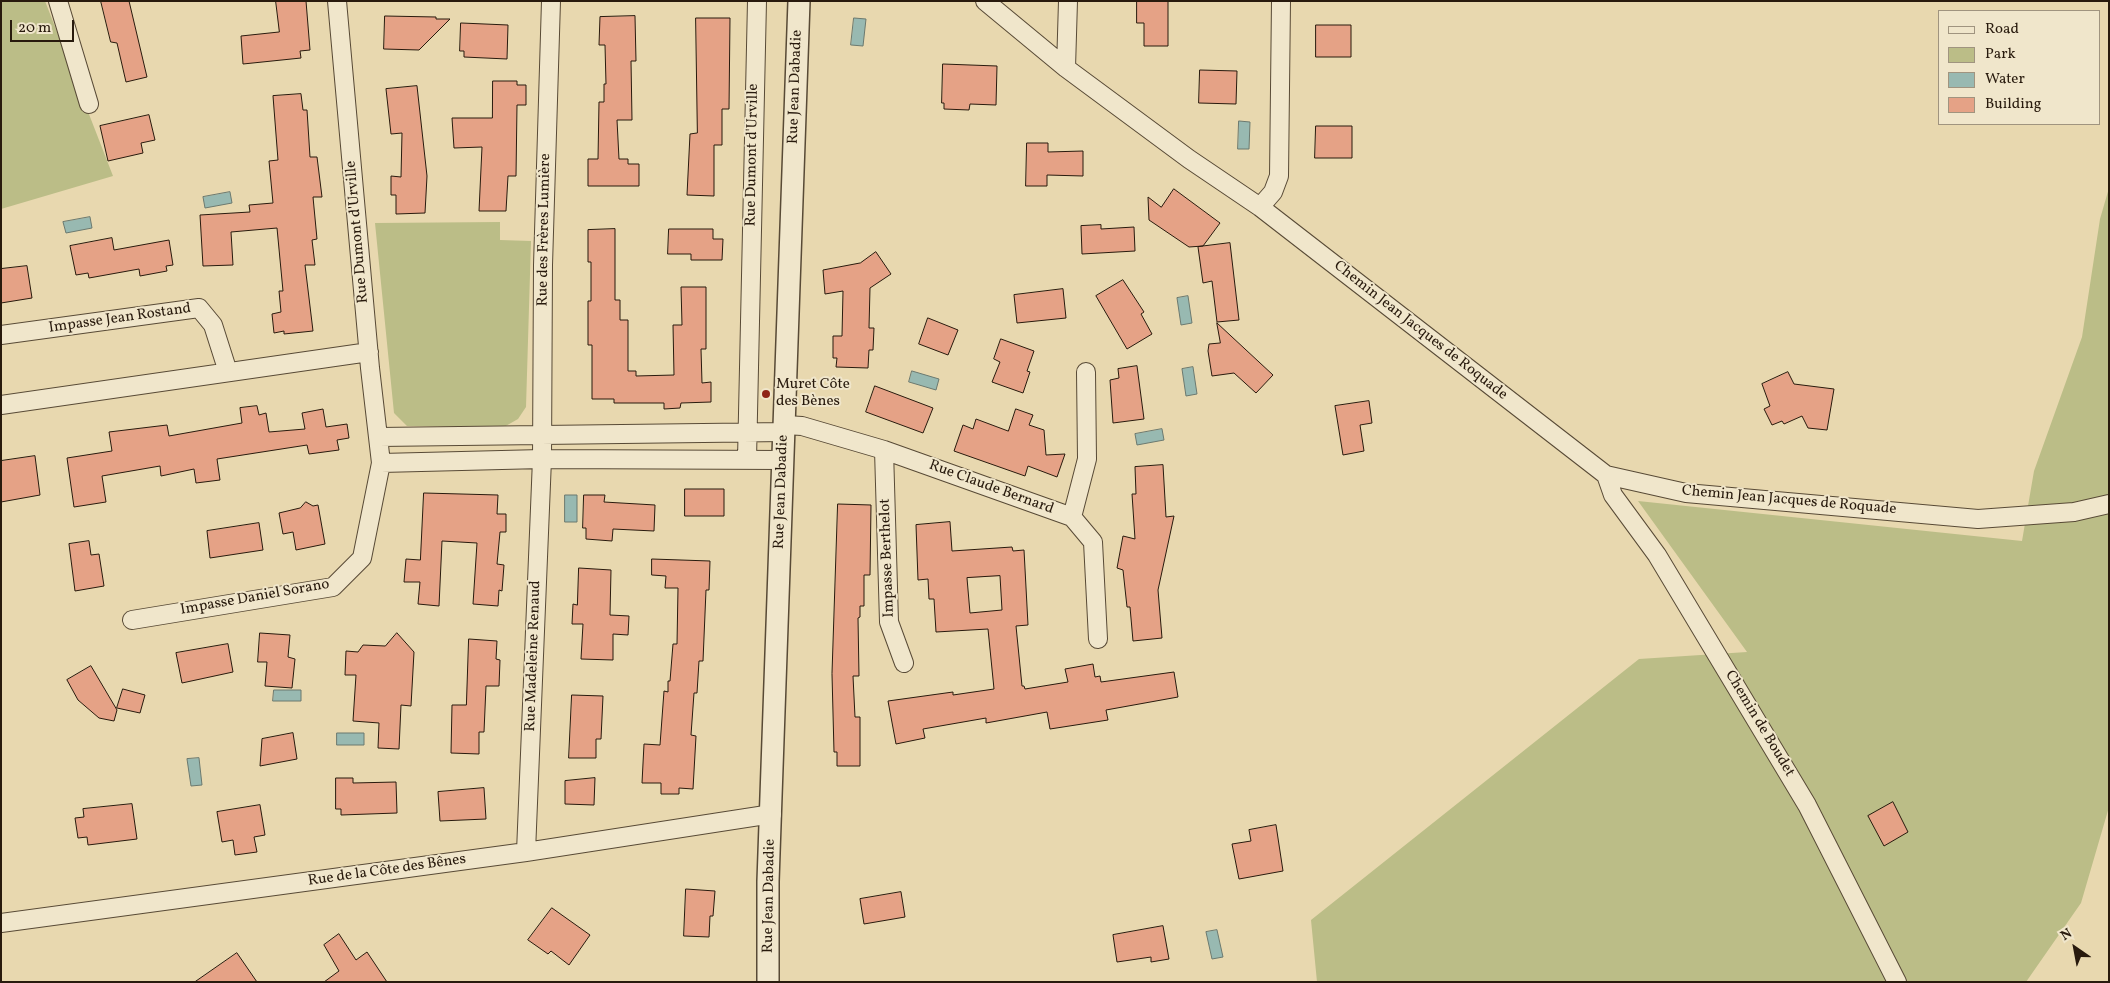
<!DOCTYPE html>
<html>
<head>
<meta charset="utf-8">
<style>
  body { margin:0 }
  #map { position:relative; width:2110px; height:983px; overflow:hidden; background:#e8d8af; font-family:Vollkorn,serif }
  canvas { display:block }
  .frame { position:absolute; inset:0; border:2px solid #281a0d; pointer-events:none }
  .legend { position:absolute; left:1938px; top:10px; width:162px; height:115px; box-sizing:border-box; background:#f0e6cb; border:1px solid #a0947f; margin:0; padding:6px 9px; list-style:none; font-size:15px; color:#281a0d }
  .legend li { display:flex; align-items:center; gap:10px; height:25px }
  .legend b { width:25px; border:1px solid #a0947f }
  .north { position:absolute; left:2050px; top:923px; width:50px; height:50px; -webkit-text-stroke:4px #f0e6cb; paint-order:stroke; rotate:327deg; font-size:14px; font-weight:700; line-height:20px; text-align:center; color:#281a0d }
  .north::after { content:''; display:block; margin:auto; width:18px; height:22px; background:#281a0d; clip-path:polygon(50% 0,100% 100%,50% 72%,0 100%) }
  .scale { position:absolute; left:10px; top:20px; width:64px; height:22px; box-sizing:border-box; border:2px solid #281a0d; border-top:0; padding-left:6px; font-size:15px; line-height:18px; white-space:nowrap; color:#281a0d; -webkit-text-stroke:4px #f0e6cb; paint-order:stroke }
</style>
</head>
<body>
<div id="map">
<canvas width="2110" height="983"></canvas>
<div class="frame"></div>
<ul class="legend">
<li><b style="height:6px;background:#f0e6cb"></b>Road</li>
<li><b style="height:14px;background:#bbbd87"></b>Park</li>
<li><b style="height:14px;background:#98b9b1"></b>Water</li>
<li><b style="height:14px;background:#e5a286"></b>Building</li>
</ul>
<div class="north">N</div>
<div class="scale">20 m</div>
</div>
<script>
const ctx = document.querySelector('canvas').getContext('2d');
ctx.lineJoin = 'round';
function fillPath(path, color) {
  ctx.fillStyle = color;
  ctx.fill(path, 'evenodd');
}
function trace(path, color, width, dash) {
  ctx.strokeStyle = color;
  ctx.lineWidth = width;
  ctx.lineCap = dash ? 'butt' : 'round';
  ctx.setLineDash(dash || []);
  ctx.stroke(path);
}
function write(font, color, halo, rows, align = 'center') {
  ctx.font = font + ' Vollkorn,serif';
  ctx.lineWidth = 4;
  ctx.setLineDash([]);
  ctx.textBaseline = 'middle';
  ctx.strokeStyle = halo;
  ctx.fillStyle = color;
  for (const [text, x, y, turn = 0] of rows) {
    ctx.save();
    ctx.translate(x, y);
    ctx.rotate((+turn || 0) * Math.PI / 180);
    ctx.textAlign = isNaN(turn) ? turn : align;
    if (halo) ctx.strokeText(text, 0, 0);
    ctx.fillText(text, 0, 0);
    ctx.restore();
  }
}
const green = new Path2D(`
  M1,1H45L113,176L1,209Z
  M2109,188V807L2081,903L2026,982H1317L1311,920L1639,659L1747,652L1638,501L2022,541L2034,471L2082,337L2100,219Z
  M500,222V240L531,241L526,407L518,419L504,427L407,426L394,413L375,223Z`);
const water = new Path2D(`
  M854,18L866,19L863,46L851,45Z
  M1239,121L1250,122L1249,149H1238Z
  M230,192L232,203L205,208L203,197Z
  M90,217L92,228L66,233L63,222Z
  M1188,296L1192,323L1181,325L1177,298Z
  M1193,367L1197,394L1186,396L1182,369Z
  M912,371L939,379L936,390L909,382Z
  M1162,429L1164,440L1137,445L1135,434Z
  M565,495H577V522H565Z
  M274,690H301V701H273Z
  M337,733H364V745H337Z
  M199,758L202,785L191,786L187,759Z
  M1217,930L1223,957L1212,959L1206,932Z`);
const building = new Path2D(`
  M101,1H129L147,77L126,82L117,43L111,42Z
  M276,1H306L310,50L300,51L301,58L243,64L241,36L279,32Z
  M1137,1H1168V46H1144V23H1137Z
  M385,16L436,17V19H450L419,50L384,49Z
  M635,16L636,61H631L632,120H617L619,159H628V164H639V186H588V159H598L599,102H604V84H606L605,45H599L600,17Z
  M696,18H730L729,109H722V145H714V196L687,195L690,134L697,133Z
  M461,23L508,25L507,59L464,57V51H460Z
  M1316,25H1351V57H1316Z
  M943,64L997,66L996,105L970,104L969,110L944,109V103H942Z
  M1200,70L1237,71L1236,104L1199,103Z
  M493,81H517V85H526V105H517L516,176H508L506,211H479L482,147L454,148L452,118H492Z
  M417,86L427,176L425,213L396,214V195H391V176L401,177L402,133L391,134L386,89Z
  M301,94L303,110H307L310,157H317L322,197H313L317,239L312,240L315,265H305L313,331L284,334V331L274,333L272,314L281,312L279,291H283L277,228L231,232L233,265L203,266L200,215L250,212L249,205L273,203L269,161L278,160L273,96Z
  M149,115L155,140L141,143L143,153L108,161L100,126Z
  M1316,126H1352V158H1315Z
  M1027,143H1048V152L1083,151V176L1047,175V186H1026Z
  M1174,189L1220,223L1203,246L1189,247L1149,220L1148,197L1161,207Z
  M1101,225V229L1134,227L1135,251L1082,254L1081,226Z
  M615,229V300H620V320H628V371H636V376L674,375L673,325H682L681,287H706V349H701L702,383L711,382V402L681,403L680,408L664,409V403H614V399H592V345H588V301H591V262H588V230Z
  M669,229H713V239H723L722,260H691V254H668Z
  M112,238L114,250L169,240L173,265L166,266L167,271L140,276L139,269L89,278L88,273L76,275L70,246Z
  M1230,243L1239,320L1217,322L1212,281L1203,283L1198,247Z
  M876,252L891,274L870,288L869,328H874L873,350H869L868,368L836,367L837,358H833V336H842L843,291L825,294L823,270L860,263Z
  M27,266L32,298L1,303V269Z
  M1123,280L1144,312L1141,314L1152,334L1127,349L1096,296Z
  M1063,289L1066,318L1017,323L1014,295Z
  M928,318L958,330L948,355L919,344Z
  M1217,323L1273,375L1256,393L1234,373L1212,376L1208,351L1209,344L1220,343Z
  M1001,339L1034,351L1027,371L1030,372L1023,393L992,382L1000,362L994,359Z
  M1137,366L1144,419L1113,423L1110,380L1119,378L1118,369Z
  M1788,372L1794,384L1834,389L1827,430L1808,428L1802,416L1784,424L1782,421L1772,425L1764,409L1770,406L1762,384Z
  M875,386L933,408L923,433L866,412Z
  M1369,401L1372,423L1360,425L1364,451L1343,455L1335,406Z
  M257,406L259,415L266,413L269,432L305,429L302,413L323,409L326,427L347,424L349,438L337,440L339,450L309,454L307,445L217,459L220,480L196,483L194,469L161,476L160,466L102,476L106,502L74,507L67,458L112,451L109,432L167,425L169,436L242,423L240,408Z
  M1016,409L1033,415L1029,425L1044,430L1046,455L1065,454L1057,477L1028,466L1025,476L954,451L963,425L973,429L976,419L1008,431Z
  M35,456L40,495L1,502V461Z
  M1163,465L1166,517L1174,516L1158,590L1162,638L1133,641L1130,607H1127L1123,570L1117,568L1123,536L1135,539L1132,494H1136L1135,467Z
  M685,489H724V516H685Z
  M424,493L498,495L497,514H506V532H500L497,564L504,565L502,591L499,590L498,606L473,604L477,543L442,541L439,606L418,604L420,582H404L406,559L420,560Z
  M584,495H605L604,502L655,505L654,531L613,529L612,541L586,539V528H583Z
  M306,502L313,506L318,505L325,544L296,550L293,532L283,534L279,513L300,508Z
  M838,504L871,505L870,575H864V606H860V617L858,618L859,676H853L855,717H860V766H837V752H834L832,674Z
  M950,522L952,551L1012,547L1013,551L1024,550L1028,625L1016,626L1022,686H1024L1025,689L1068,682L1065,669L1093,664L1095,677L1100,676L1101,682L1174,672L1178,697L1106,710L1108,720L1050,729L1047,712L986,723V718L923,729L925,738L896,744L888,701L953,692V695L994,689L988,629L936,632L934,599H929L928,579L918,580L916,525ZM1000,576L1002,610L970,613L967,578Z
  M259,523L263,550L210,558L207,531Z
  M89,541L91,555L99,554L104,586L75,591L69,544Z
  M652,559L710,561L709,590H706L703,661H699L697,693H694L691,735L696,736L693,789L679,788V794H661V783H642L644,744L660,745L664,691L668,692V681H670L673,644H677L678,588H665L666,576L652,575Z
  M579,568L611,570L610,615L629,616L628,635L613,634V660L581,659L583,624H572L573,604L577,605Z
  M260,633L290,635L288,657L295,659L292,688L265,686L267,662H258Z
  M397,633L414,652L411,706L401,705L399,749L378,748L379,723L353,721L356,675H345L346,651L358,652L363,645L385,646Z
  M469,639L497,641L496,659L500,660L499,686H486L484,732H479V754L451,753L452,705H466Z
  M228,644L233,672L182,683L176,653Z
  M91,666L117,710L114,721L99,718L78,700L67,680Z
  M123,689L145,695L140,713L117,708Z
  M572,695L603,696L601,739H596V758H569Z
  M293,733L297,759L260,766L262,739Z
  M336,778H353V783L396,782L397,813L341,815V809H336Z
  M595,778L594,805L565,804V781Z
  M484,788L486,819L440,821L438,792Z
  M1893,802L1908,832L1884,846L1868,816Z
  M132,804L137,839L88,845L87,837L78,838L75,818L84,817L83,809Z
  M260,805L265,835L254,837L257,852L235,855L233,840L222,842L217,812Z
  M1276,825L1283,871L1239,879L1232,844L1251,841L1249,830Z
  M686,889L715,891L713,916H710L709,937L684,936Z
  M901,892L905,917L864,924L860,899Z
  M552,908L590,935L569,965L551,951L548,954L528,940Z
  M1163,926L1169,959L1151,962V957L1117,962L1113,935Z
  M339,934L356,960L367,952L387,982H324L339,971L324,945Z
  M237,953L257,982H195Z`);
const minor = new Path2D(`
  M58,1L89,104
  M985,1L1066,68L1189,159L1260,207L1606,475L1686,493L1978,519L2074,512L2109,504
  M1066,68L1068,1
  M1260,207L1273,192L1279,176L1281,1
  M1,335L199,308L213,325L228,372
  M1,405L369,352
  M785,425L802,426L884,450L1072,517L1093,542L1098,639
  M379,437L784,432
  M884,450L889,622L904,663
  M747,459L757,1
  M381,463L542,459L783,460
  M1606,475L1613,495L1657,555L1807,805L1897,982
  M1072,517L1087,459L1086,372
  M132,620L333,587L362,558L381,463L370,368L337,1
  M526,852L542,459L543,265L551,1
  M1,923L526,852L772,814`);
const tertiary = new Path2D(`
  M768,982V881L799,1`);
const markers = [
  [766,394,5,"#8f2418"]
];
const streetNames = [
  ["Rue Jean Dabadie",796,87,-88],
  ["Rue Dumont d'Urville",753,155,-89],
  ["Rue des Frères Lumière",545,230,-89],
  ["Rue Dumont d'Urville",358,232,-95],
  ["Impasse Jean Rostand",120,319,-8],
  ["Chemin Jean Jacques de Roquade",1420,331,38],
  ["Rue Claude Bernard",991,488,20],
  ["Rue Jean Dabadie",782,492,-88],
  ["Chemin Jean Jacques de Roquade",1789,501,5],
  ["Impasse Berthelot",888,558,-92],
  ["Impasse Daniel Sorano",255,598,-10],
  ["Rue Madeleine Renaud",534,656,-88],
  ["Chemin de Boudet",1759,724,59],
  ["Rue de la Côte des Bênes",387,871,-8],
  ["Rue Jean Dabadie",770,896,-89]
];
const poiNames = [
  ["Muret Côte",776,385],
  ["des Bènes",776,402]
];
fillPath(green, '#bbbd87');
fillPath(water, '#98b9b1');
trace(water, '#6b796f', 1);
fillPath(building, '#e5a286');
trace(building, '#281a0d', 1);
trace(minor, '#584a36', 20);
trace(tertiary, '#584a36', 24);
trace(minor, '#f0e6cb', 18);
trace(tertiary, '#f0e6cb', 21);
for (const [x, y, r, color] of markers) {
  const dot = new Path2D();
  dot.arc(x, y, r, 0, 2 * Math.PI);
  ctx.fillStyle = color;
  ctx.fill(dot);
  trace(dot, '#f0e6cb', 2);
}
write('15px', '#281a0d', '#f0e6cb', streetNames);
write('15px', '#281a0d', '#f0e6cb', poiNames, 'left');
</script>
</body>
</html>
